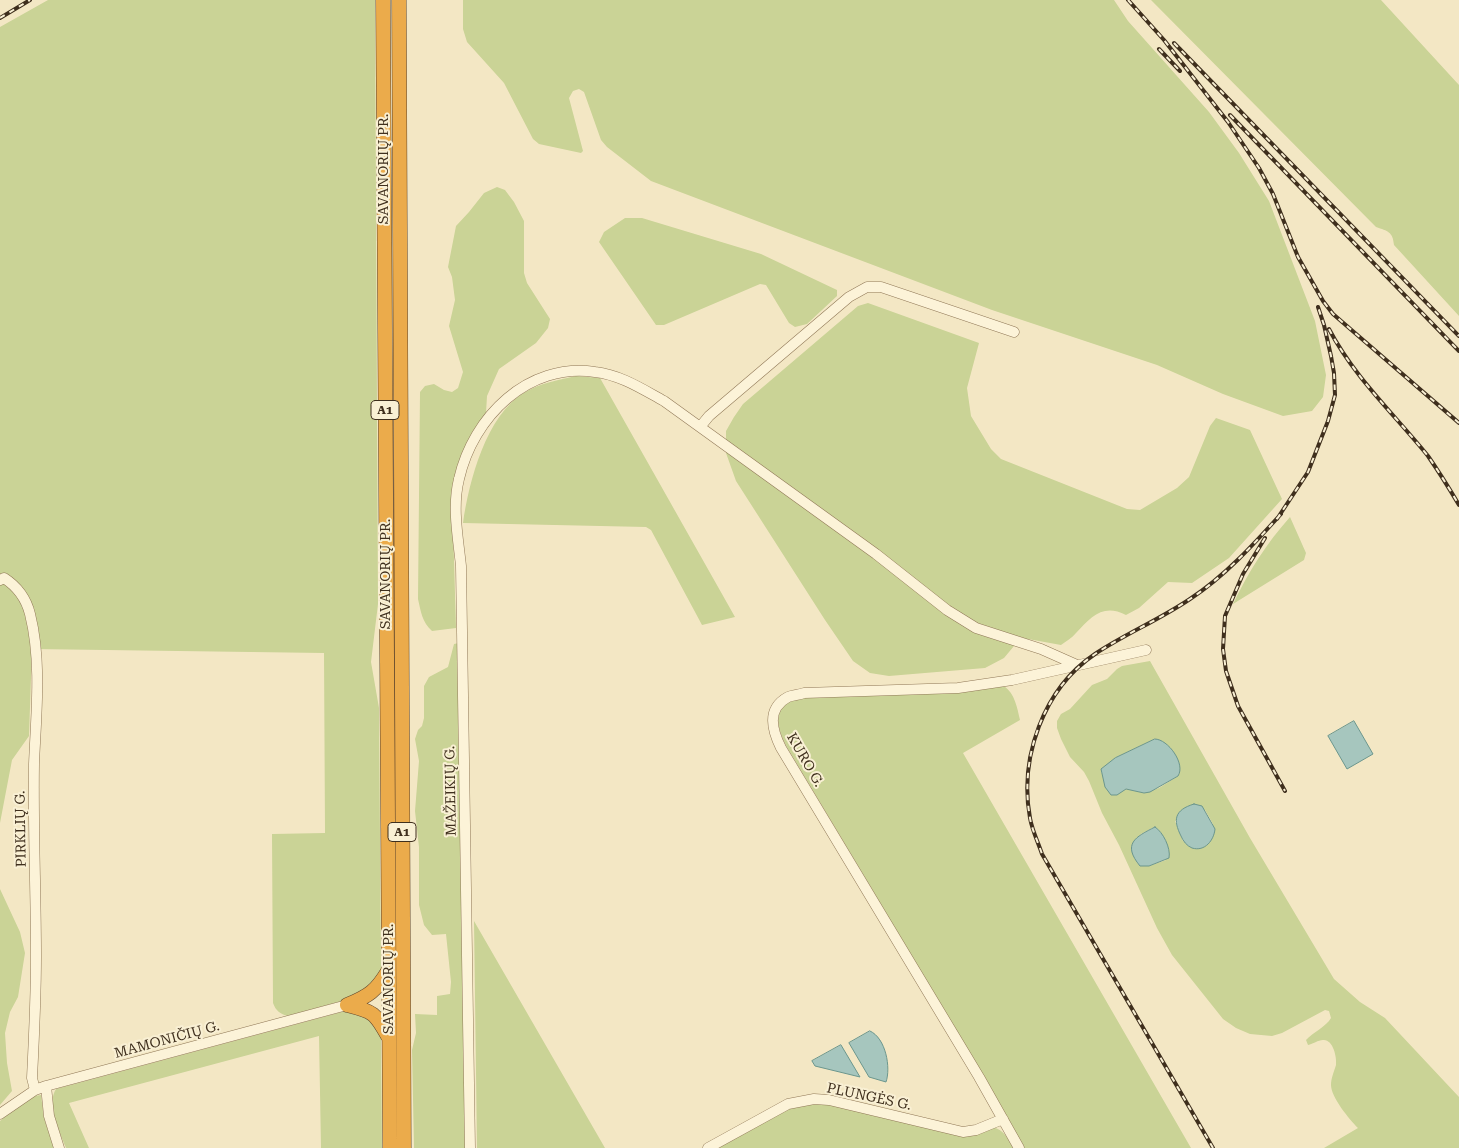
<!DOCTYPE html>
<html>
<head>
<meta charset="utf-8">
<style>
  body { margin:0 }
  canvas { display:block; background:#f3e7c4 }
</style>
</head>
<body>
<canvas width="1459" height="1148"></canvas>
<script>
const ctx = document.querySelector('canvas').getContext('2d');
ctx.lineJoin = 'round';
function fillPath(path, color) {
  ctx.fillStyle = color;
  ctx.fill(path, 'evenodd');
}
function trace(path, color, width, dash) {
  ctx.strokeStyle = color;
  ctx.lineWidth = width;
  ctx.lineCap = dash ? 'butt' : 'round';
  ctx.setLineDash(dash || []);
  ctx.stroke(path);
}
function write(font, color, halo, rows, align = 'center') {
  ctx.font = font + ' "Roboto Serif",serif';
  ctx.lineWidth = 4;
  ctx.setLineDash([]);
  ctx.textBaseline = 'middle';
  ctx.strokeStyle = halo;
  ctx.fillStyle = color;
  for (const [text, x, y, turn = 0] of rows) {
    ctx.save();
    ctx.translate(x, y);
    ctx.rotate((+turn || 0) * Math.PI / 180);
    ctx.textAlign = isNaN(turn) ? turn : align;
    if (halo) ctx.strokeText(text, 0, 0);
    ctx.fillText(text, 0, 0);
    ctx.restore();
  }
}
const green = new Path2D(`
  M48,0H375L378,604L371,662L379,708L381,970L364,995L288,1016C280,1014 276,1011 273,1003L272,834L325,833L324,653L32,649L29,736L12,760L0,823V27Z
  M463,0H1114L1128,21L1209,112L1239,153L1269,201L1315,321L1326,375L1323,397L1312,411L1283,416L1223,394L1157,365L992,310L651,181L607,147L601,140L584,92L579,89L573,91L569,98L583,151L581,153L539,144L533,139L504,83L467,42L463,29Z
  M1151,0H1381L1459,85V316L1394,245C1393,232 1388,231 1376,227Z
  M497,187L505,190L514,202L524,221V273L527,283L550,319L548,328L536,343L499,369L487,396L486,413L452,492L456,628L432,631C422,622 421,612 418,599L420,392L425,386L434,384L444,390L452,392L458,388L463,372L449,326L455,300L452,277L448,267L456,226L469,212L484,193Z
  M625,218H642L761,254L837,290V296L807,324L795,327L789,323L766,285L760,284L664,325H656L599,242L604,232Z
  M868,303L979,343L967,388L971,416L991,449L1001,459L1127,509L1140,510L1177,488L1189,477L1210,426L1216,418L1250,430L1282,499L1229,558L1192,583L1168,582L1139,608L1126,615C1103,603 1091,617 1076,633C1072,638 1066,641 1061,645L1028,639L1014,646L1004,658L985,668L889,676L870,673L853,661L825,620L736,481L726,453V431L734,417L743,404L858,306Z
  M576,376L600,378L735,617L702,625L651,530L646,527L463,523C469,481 486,415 525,392C541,383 558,380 576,376Z
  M1290,517L1306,553L1304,560L1233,604C1249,571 1266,544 1290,517Z
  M459,643L467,1148H414L412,1050L416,1033L415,1014L437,1015V996L450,994L451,982L446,934L432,935L424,925L419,905V847L415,811L419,761L415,739L418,730L422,726L424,718V686L429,677L448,667L454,644Z
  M1150,661L1250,838L1334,979L1360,1002L1385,1018L1459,1097V1148H1324L1358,1128C1349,1119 1331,1097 1331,1085C1331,1078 1334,1072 1336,1065C1337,1057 1333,1039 1323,1040C1318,1040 1313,1044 1308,1045L1306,1040C1313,1032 1326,1027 1331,1018L1329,1011L1325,1010L1282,1033L1272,1036L1250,1034L1236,1028L1223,1019L1172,955L1157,928L1119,845L1102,813L1089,781L1084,772L1070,757L1061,739L1057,728V721L1061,714L1070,709L1092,685L1107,679L1117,669L1122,666ZM1155,739L1178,776L1159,788L1144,793L1129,789L1123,790L1104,781V776L1101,772L1115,758ZM1205,810L1213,824L1207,845L1197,848L1183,841L1175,821ZM1154,827L1159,830L1166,860L1149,866L1137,863L1132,847L1141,834Z
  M1004,686C1015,694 1017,707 1020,720L963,753L1191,1148H1023L977,1065L788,749C777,729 769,705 800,698Z
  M0,889L20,932L25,953L18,997L10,1012L5,1033L7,1063L12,1091L0,1105Z
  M474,921L605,1148H477Z
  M349,1010L370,1015L381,1036L382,1148H321L319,1036L69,1103L89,1148H66C60,1133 46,1104 56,1089Z
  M41,1095L44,1118L54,1148H0V1121L28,1097Z
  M815,1103L831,1104L957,1134L993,1127C1004,1130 1008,1139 1014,1148H715L786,1109Z`);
const water = new Path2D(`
  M1354,721L1373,754L1347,769L1328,736Z
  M1155,739C1168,739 1186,764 1178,776L1150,792L1144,793L1126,789L1117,795H1111L1105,787L1101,769L1115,758Z
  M1194,804L1202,806L1215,829C1214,840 1205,852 1192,848C1187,846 1183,841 1181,836C1173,820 1174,810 1194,804Z
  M1155,827C1163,832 1171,848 1169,858L1149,866H1140C1122,844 1135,837 1155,827Z
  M870,1031C886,1038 891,1068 886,1082L869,1077L849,1043Z
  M841,1045L860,1077L815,1066L812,1061Z`);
const minor = new Path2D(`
  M700,427L709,416L849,297L867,287H881L1014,332
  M0,580L4,578C18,587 26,598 30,614C42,662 36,715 34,764C33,829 36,893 36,957C36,998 34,1038 32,1078L35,1090
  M46,1086L49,1116L59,1148
  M0,1114L35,1090L46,1086L347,1005
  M470,1148L461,566C458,537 452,507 459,479C473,417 528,362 595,372C621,375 642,389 664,401L876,554L947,610L976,628L1041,649L1077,665
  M708,1148L788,1104L814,1099L829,1100L963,1132L976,1130L1003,1119
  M1019,1148L979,1077L781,748C772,730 766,709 788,697C793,695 799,695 804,693L958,688L1012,680L1146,650`);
const highway = new Path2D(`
  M383,0L390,1148
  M399,0L404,1148
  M347,1005C375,1012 375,1013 389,1038
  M347,1005C369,996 376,991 388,971`);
const rail = new Path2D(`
  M1128,0L1164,40L1228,122L1259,168L1273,194L1298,257L1323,301L1333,314L1459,423
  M0,18L30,0
  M1174,43L1459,336
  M1159,49L1180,71
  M1230,115L1459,351
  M1329,329C1354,377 1394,414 1428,456C1439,472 1449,488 1459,505
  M1277,519L1308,472L1328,421L1335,395L1334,373L1331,356L1324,325L1318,307
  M1265,538L1243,574L1225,616L1223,649L1226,671L1238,706L1285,791
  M1213,1148L1042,854C1038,842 1032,830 1030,818C1019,758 1043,689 1095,654C1125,634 1159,620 1190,599C1225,576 1253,545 1281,514`);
const shields = [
  [385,410,28],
  [402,832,28]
];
const shieldNames = [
  ["A1",385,410],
  ["A1",402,832]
];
const streetNames = [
  ["SAVANORIŲ PR.",384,169,-90],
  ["SAVANORIŲ PR.",386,574,-90],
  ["KURO G.",805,760,60],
  ["MAŽEIKIŲ G.",451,791,-91],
  ["PIRKLIŲ G.",21,829,-91],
  ["SAVANORIŲ PR.",389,979,-90],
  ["MAMONIČIŲ G.",167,1040,-15],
  ["PLUNGĖS G.",869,1097,12]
];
fillPath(green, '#cad396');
fillPath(water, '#a6c6be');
trace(water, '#6b968d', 1);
trace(minor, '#907857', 11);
trace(highway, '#5e452c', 15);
trace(minor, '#fcf3d8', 10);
trace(highway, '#ebab4b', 14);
trace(rail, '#3f2f1d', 4);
trace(rail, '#f9f0d4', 2, [5.5]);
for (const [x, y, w] of shields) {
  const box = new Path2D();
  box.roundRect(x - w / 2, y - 9.5, w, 19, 4);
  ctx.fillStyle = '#f9f0d4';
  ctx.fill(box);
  trace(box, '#3f2f1d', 1);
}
write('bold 12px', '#3f2f1d', null, shieldNames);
write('14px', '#3f2f1d', '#f9f0d4', streetNames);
</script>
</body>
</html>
